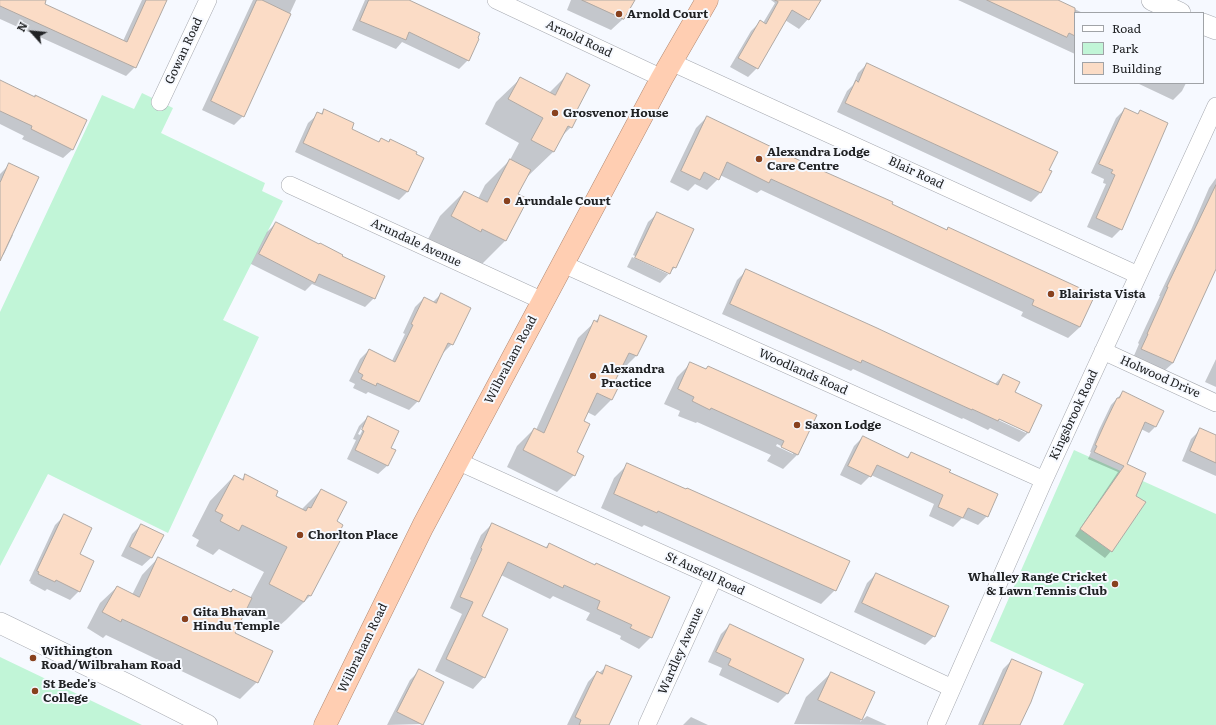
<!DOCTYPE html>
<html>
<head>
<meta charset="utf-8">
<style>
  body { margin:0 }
  #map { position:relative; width:1216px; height:725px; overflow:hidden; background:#f6f9ff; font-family:Literata,serif }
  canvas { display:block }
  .legend { position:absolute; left:1074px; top:12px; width:130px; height:72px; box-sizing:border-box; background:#f6f9ff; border:1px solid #a0a3a7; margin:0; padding:5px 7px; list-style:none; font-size:12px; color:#202224 }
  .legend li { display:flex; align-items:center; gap:8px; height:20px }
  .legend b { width:20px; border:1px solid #a0a3a7 }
  .north { position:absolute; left:12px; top:12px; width:40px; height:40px; -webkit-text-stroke:3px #f6f9ff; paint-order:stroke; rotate:297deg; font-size:11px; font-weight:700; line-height:16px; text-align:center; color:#202224 }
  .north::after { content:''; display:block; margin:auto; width:14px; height:18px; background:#202224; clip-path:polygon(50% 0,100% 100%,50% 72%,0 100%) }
</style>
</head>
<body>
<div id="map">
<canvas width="1216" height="725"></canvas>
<ul class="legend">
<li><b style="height:5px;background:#fff"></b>Road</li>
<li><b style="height:11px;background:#c1f5d7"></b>Park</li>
<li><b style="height:11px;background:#fbdcc6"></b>Building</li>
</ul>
<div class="north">N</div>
</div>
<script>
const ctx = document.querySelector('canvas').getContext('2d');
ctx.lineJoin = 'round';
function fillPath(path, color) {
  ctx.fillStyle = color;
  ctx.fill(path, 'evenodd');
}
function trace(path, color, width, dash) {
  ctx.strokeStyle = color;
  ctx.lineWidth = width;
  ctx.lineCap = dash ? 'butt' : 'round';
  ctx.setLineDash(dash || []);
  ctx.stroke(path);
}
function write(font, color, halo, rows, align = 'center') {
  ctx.font = font + ' Literata,serif';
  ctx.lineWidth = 4;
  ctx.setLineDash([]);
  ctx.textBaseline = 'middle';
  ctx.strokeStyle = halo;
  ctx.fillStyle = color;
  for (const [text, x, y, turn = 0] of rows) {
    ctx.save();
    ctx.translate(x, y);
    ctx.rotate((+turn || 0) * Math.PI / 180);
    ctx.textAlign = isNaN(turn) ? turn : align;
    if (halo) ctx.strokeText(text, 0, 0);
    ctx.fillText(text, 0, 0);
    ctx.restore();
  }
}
const green = new Path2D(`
  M142,93L173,108L161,133L265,183L262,191L283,201L223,320L259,337L168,533L48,474L0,566V312L102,95L134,109Z
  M1074,450L1216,514V725H1063L1084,684L990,641Z
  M0,657L142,725H0Z`);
const shadow = new Path2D(`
  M0,0H45L43,4L123,41L142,0H166L135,67L126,76L0,19Z
  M253,0H296L243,116L234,125L202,110Z
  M365,0H405L468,60L459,69L402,42L396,49L352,30Z
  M571,0H634L623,19L611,30L567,10Z
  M771,0H820L808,19L799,29L785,20L757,68L748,77L730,67L751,31L760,22L763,23L775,3Z
  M958,0H1055L1083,13H1075V54Z
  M867,64L1050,171L1040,193L1031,202L837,112L847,91L853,85L858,73Z
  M568,74L571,127L560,138L553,152L528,176L527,175L517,195L526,200L505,241L481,265L427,241L440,216L464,192L478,199L485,185L510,160L519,143L485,124L496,102L521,78L549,93Z
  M0,82L34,98L36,96L73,149L63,158L22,139L24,136L0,124Z
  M1137,83H1186L1182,91L1173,100Z
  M1125,109L1137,115L1140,111L1121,229L1112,238L1087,227L1106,184L1103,183L1104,179L1091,173L1116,118Z
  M324,110L351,129L377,143L381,139L408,191L399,200L295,152L308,123L318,114L320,115Z
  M707,117L946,230L948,228L1094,295L1080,327L1068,338L1021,316L1023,312L761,190L757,193L720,175L718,179L707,190L695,184L688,191L670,182L696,128Z
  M9,165L11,234L13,235L4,254L0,258V174Z
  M1216,178V268L1173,363L1163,372L1133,358L1139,344L1138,343L1160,296H1159L1189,233L1191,230L1209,188Z
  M658,213L675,267L660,283L627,267L632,257L668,274L669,273L633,255L648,222Z
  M276,223L341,257L374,298L365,307L312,284L305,291L251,264L267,232Z
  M746,271L995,384L1003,375L1013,393L1041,405L1028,433L1019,442L990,428L988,430L963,418L962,419L853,369L851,371L722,314L737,280ZM995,416L1026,431V433L994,418Z
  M441,294L452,344L443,353H442L418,401L409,410L368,392L366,394L353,388L355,384L349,381L360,359L369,350L392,361L405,334L403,333L415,307L424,298L433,302Z
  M601,316L645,336L636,356L619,373L618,372L613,384L612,399L595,416L587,412L583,422L576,452L574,475L557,492L507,467L517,446L534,429L536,430L578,338Z
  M1216,359V387L1205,382Z
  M691,363L816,416L797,455L783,469L767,461L771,455L697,422L696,423L678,416L680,411L664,404L677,377ZM777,444L793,452V454L776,446Z
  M1123,392L1155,427L1149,433L1141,429L1125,465L1111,551L1105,558L1075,536L1118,472L1088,459L1091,452H1090L1099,430L1111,405Z
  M368,417L389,448L388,465L378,474L347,459L356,440L353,439L359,426ZM362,427H364L360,435L358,434Z
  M1201,429L1216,436V476L1182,461L1191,439Z
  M863,437L906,458L912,453L948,473L987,516L978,525L962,518L953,527L929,516L934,504L871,475L861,485L840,475L854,446Z
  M628,464L835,590L821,604L644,525L642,527L601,508L614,478Z
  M234,476L241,480L245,476L274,496L301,510L321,490L336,522L310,596L286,620L279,626L245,609L233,634L257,682L240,699L106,635L103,638L87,628L100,603L117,587L132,595L142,575L158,558L231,592L233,590L250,598L264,572L219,549L213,555L196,546L199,540L192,536L210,501Z
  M64,516L79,555V591L70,600L47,589L45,591L30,583L31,582L29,581L55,525Z
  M492,524L545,548L549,544L594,566L596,564L651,637L639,649L620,639L621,636L586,620L590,613L553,596L550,599L501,575L481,617L484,677L473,689L435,671L462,614L450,608L471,560L470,559L481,535Z
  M141,525L152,557L142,566L121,556L132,534Z
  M876,574L934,636L925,645L854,612L867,583Z
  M730,625L803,659L787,694L778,703L719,675L722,668L708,662L721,634Z
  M1012,660L1018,725H978L1003,669Z
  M607,666L609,725H567L588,682L597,672L599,673Z
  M419,671L443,683L422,724L387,725L410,680Z
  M831,673L874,692L860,722L867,716L887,725L794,724L806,697Z
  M691,717L708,725H683Z`);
const building = new Path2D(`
  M0,0H46L45,4L127,42L146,0H167L136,68L0,6Z
  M257,0H262L291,14L244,117L211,101Z
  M369,0H409L480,33L478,38L479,39L469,61L409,32L406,40L360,21Z
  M582,0H635L624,19Z
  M775,0H821L809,20L792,10L758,69L738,58L760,20L766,24L778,2Z
  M987,0H1058L1075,8V36L1069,33L1067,37Z
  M867,63L1058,152L1049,170L1052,171L1041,193L845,103L856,80L858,82Z
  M567,73L590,85L576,112L579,114L572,128L568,126L554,152L531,140L543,118L508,99L520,77L555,95Z
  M0,80L35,97V95L87,120L73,150L31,129L32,126L0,111Z
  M1125,108L1138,114L1140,110L1168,123L1122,230L1096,218L1115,175L1111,173L1113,170L1099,164Z
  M324,109L354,123L352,129L379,142L381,138L389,142L390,139L417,152L416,154L424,158L408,192L303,143L317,112L322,114Z
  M707,116L805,163L893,202L892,204L947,230L948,227L1095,295L1080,327L1032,305L1034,300L888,232L771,179L769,183L727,162L719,180L704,172L700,180L681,171Z
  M510,159L531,170L518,194L528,199L506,241L482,229L481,232L451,216L464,191L487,202Z
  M9,163L39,177L0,261V183Z
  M1216,185V269L1173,363L1141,349L1148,334H1147L1168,287H1167Z
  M657,212L694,229L676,268L673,267L670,274L635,258Z
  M276,222L319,244L320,243L343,255L342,256L385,276L375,299L319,274L315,283L259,254Z
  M746,269L877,328L998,385L1003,374L1020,382L1015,392L1042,405L1029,433L999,419L998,421L972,409V410L862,360L861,363L730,304Z
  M441,293L471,308L453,345L448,343L419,402L377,383L376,386L361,379L363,375L358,372L369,349L395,362L413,325L411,324L424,297L436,303Z
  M600,315L647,336L637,356L629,353L614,383L619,386L612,400L597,393L584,421L590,424L577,452L584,456L575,476L523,450L534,428L544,433L594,320L597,322Z
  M690,362L706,369L708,366L817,415L798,455L781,447L784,441L711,408L710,410L692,401L694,397L678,389Z
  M1123,391L1164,411L1156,427L1145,422L1127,464L1146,473L1136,496L1146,502L1112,552L1080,529L1124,466L1094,452L1097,446L1095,445L1105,423L1117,398H1119Z
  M368,416L399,431L391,448L396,450L388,466L355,450L364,431L362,430Z
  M1200,428L1216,435V463L1190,451Z
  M863,436L908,458L911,452L951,470L949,472L998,494L988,517L968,508L963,518L938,507L943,495L877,465L871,477L848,466Z
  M627,463L686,489L687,488L850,561L836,591L658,511L657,513L614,494Z
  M245,474L278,491L276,496L306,511L308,507L311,508L321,489L347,502L337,521L343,525L336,539L340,541L311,596L308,595L304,602L269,584L287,547L242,525L239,531L220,521L223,515L215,511L234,475L243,480Z
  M64,514L92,528L80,554L94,561L80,592L56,580L55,582L38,574L39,572L37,571Z
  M492,523L547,548L549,543L595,565L596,563L670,597L652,638L630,628L632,625L597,609L600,601L564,585L563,588L508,562L482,616L508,629L485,678L446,659L473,602L460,597L482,549L481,548Z
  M141,524L164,535L152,558L130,547Z
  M158,557L231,592L233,589L252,598L235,633L273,651L258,683L122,619L121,622L102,612L117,586L139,597Z
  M876,573L949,606L935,637L862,603Z
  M730,624L804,659L788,694L728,665L731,659L716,652Z
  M1012,659L1042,672L1031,702L1020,725H983Z
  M606,665L632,676L609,725H579L581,720L575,717L597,671L602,674Z
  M419,669L444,682L423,725L397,712Z
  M831,672L875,692L862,720L818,700Z`);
const minor = new Path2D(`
  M496,0L662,78
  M671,62L1138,275
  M160,102L208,0
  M290,185L543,301
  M563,264L1044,480
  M1103,351L1216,403
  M457,461L714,577L952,688
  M647,725L714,577
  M936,725L1044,480L1216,106`);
const tertiary = new Path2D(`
  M1152,0L1180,13
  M1203,24L1216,29
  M0,623L126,684L207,725`);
const trunk = new Path2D(`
  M325,725L423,526L662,78L707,0`);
const markers = [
  [619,14,4,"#88411e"],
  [555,113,4,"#88411e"],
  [759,159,4,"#88411e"],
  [507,201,4,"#88411e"],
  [1051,294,4,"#88411e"],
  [593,376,4,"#88411e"],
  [797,425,4,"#88411e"],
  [300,535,4,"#88411e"],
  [1115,584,4,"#88411e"],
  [185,619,4,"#88411e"],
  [33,658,4,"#88411e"],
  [35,691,4,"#88411e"]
];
const poiNames = [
  ["Arnold Court",627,14],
  ["Grosvenor House",563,113],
  ["Alexandra Lodge",767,152],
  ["Care Centre",767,166],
  ["Arundale Court",515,201],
  ["Blairista Vista",1059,294],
  ["Alexandra",601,369],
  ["Practice",601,383],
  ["Saxon Lodge",805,425],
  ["Chorlton Place",308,535],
  ["Whalley Range Cricket",1107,577,"right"],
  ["& Lawn Tennis Club",1107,591,"right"],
  ["Gita Bhavan",193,612],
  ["Hindu Temple",193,626],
  ["Withington",41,651],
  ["Road/Wilbraham Road",41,665],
  ["St Bede's",43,684],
  ["College",43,698]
];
const streetNames = [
  ["Arnold Road",579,39,25],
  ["Gowan Road",184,51,-65],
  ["Blair Road",916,173,25],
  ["Arundale Avenue",416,243,25],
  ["Wilbraham Road",511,360,-62],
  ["Woodlands Road",803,372,24],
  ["Holwood Drive",1160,377,24],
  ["Kingsbrook Road",1074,415,-65],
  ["St Austell Road",705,574,25],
  ["Wilbraham Road",363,648,-64],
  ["Wardley Avenue",681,651,-66]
];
fillPath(green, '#c1f5d7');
fillPath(shadow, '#0003');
fillPath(building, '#fbdcc6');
trace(building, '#b0a9a4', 1);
trace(minor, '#a6a9b0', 18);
trace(tertiary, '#a6a9b0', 22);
trace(trunk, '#b18973', 23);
trace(minor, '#fff', 17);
trace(tertiary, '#fff', 21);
trace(trunk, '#ffceb2', 22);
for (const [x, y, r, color] of markers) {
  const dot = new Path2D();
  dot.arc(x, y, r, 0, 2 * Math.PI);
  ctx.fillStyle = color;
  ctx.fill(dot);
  trace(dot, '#f6f9ff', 1.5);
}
write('bold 12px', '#202224', '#f6f9ff', poiNames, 'left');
write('12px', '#202224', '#f6f9ff', streetNames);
</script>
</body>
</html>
